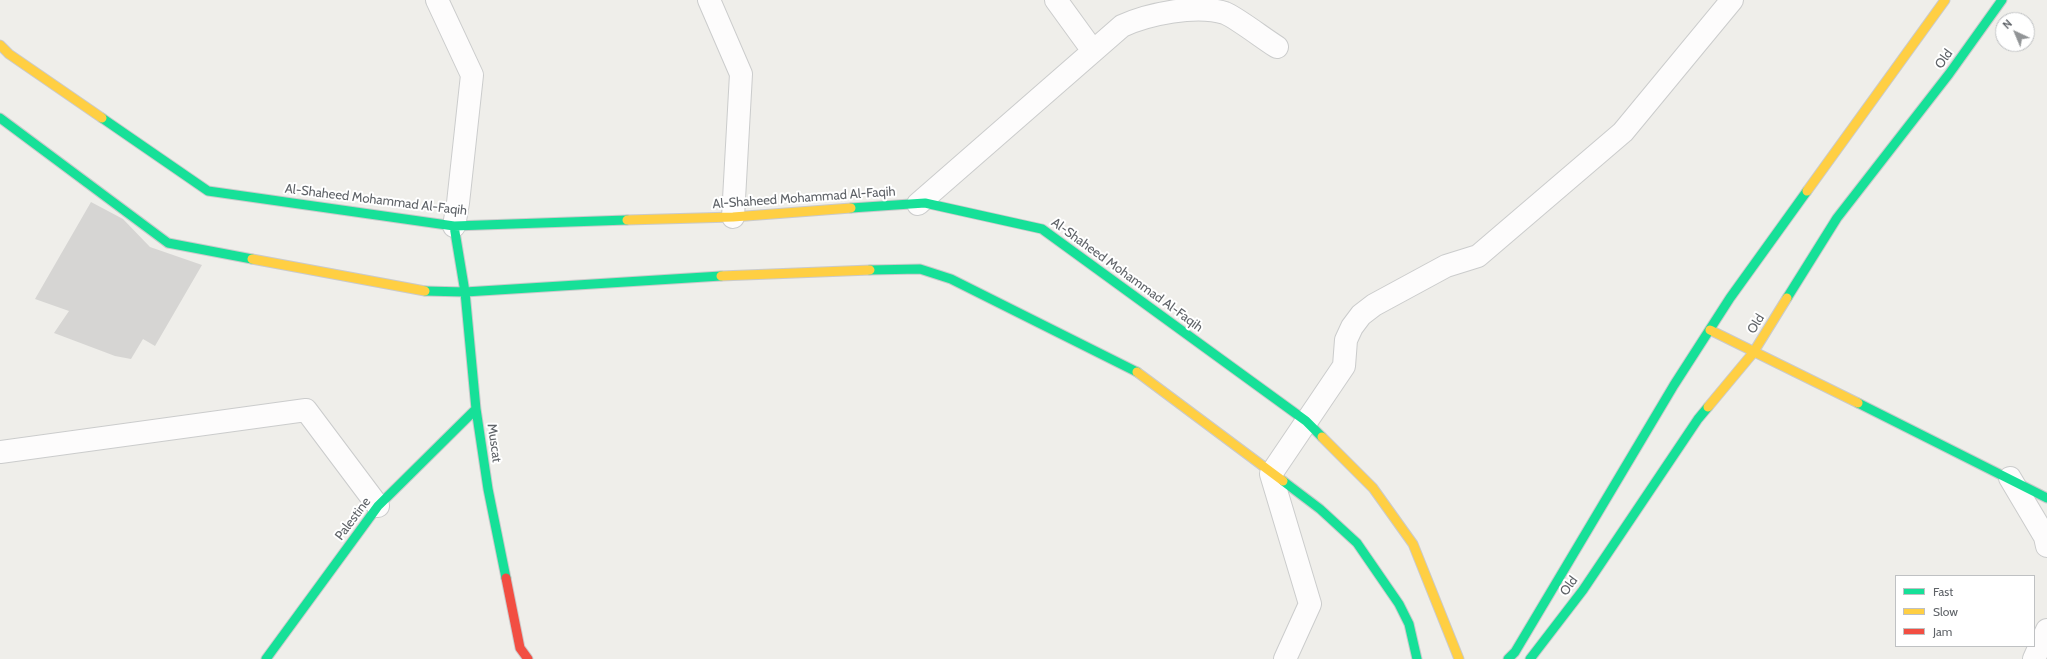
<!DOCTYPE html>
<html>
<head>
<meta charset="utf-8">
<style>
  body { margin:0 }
  #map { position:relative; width:2047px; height:659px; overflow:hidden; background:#efeeea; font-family:Cabin,sans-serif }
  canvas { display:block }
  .legend { position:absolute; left:1895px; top:575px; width:140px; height:72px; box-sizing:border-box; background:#fff; border:1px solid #bfc1c3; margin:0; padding:5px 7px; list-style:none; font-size:12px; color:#5f6368 }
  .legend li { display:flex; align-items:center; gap:8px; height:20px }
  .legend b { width:20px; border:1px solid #bfc1c3 }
  .north { position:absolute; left:1995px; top:12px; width:40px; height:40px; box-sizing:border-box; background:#fff; border:1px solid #bfc1c3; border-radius:50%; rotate:316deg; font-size:11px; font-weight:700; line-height:16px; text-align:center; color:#5f6368 }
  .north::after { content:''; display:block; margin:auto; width:14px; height:18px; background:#919496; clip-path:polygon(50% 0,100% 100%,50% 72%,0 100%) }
</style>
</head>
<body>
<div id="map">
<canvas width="2047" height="659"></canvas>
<ul class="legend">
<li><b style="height:5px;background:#16e098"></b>Fast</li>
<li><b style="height:5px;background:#ffcf43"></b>Slow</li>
<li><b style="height:5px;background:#f24e42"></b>Jam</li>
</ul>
<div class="north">N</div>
</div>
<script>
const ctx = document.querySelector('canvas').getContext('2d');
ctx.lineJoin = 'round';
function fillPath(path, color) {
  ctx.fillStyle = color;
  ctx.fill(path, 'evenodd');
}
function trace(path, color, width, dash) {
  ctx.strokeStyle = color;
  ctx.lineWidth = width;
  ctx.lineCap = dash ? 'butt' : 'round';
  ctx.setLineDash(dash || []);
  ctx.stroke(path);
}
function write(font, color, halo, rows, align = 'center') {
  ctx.font = font + ' Cabin,sans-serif';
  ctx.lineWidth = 4;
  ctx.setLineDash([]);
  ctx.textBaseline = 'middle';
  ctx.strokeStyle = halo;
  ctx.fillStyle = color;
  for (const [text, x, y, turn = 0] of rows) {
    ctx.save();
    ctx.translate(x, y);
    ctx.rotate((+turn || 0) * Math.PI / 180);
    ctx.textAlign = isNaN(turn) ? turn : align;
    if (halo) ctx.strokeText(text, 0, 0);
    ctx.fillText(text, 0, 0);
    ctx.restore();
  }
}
const building = new Path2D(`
  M91,202L123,219L150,247L202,265L155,346L143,339L131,359L115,356L54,333L69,311L35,299Z`);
const street = new Path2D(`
  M437,0L472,75L458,203L454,226
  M709,0L741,74L733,217
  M1056,0L1093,51
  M918,204L1122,26C1148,14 1196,4 1225,13C1237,18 1264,39 1277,47
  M0,452L306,410L378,506
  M2010,478L2045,537L2047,546
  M1285,659L1310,604L1271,474L1344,366L1346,340L1352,327L1361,315L1374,305L1446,266L1478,256L1623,132L1732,0
  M2034,659L2047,630`);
const fast = new Path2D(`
  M0,118L168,243L252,259
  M102,118L208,191L454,226L627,220
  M851,208L925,203L1042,229L1306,421L1322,437
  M454,226L465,292L476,409L488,489L506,578
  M870,270L920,269L951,279L1137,372
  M425,291L465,292L721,276
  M1787,298L1837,218L1949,74L2002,0
  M1858,403L2047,498
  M1283,481L1320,509L1357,543L1399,604L1409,624L1417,659
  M266,659L378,506L476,409
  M1508,659L1515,652L1674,385L1730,298L1807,191
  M1530,659L1583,590L1698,419L1708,407`);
const slow = new Path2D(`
  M0,45L9,54L102,118
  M1807,191L1945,0
  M627,220L733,217L851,208
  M252,259L425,291
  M721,276L870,270
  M1710,330L1858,403
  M1137,372L1283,481
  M1708,407L1753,353L1787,298
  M1322,437L1373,488L1413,544L1459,659`);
const jam = new Path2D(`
  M506,578L520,648L528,659`);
const streetNames = [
  ["Old",1944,59,-54],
  ["Al-Shaheed Mohammad Al-Faqih",804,198,-4],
  ["Al-Shaheed Mohammad Al-Faqih",376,200,7],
  ["Al-Shaheed Mohammad Al-Faqih",1127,275,36],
  ["Old",1756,324,-58],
  ["Muscat",494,443,82],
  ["Palestine",353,519,-53],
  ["Old",1569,586,-54]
];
fillPath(building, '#d6d5d3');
trace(street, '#cbcccc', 24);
trace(fast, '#cacacb', 11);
trace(slow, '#cacacb', 11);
trace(jam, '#cacacb', 11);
trace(street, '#fdfcfc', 22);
trace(fast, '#16e098', 9);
trace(slow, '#ffcf43', 9);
trace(jam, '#f24e42', 9);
write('13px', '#5f6368', '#fff', streetNames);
</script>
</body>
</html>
